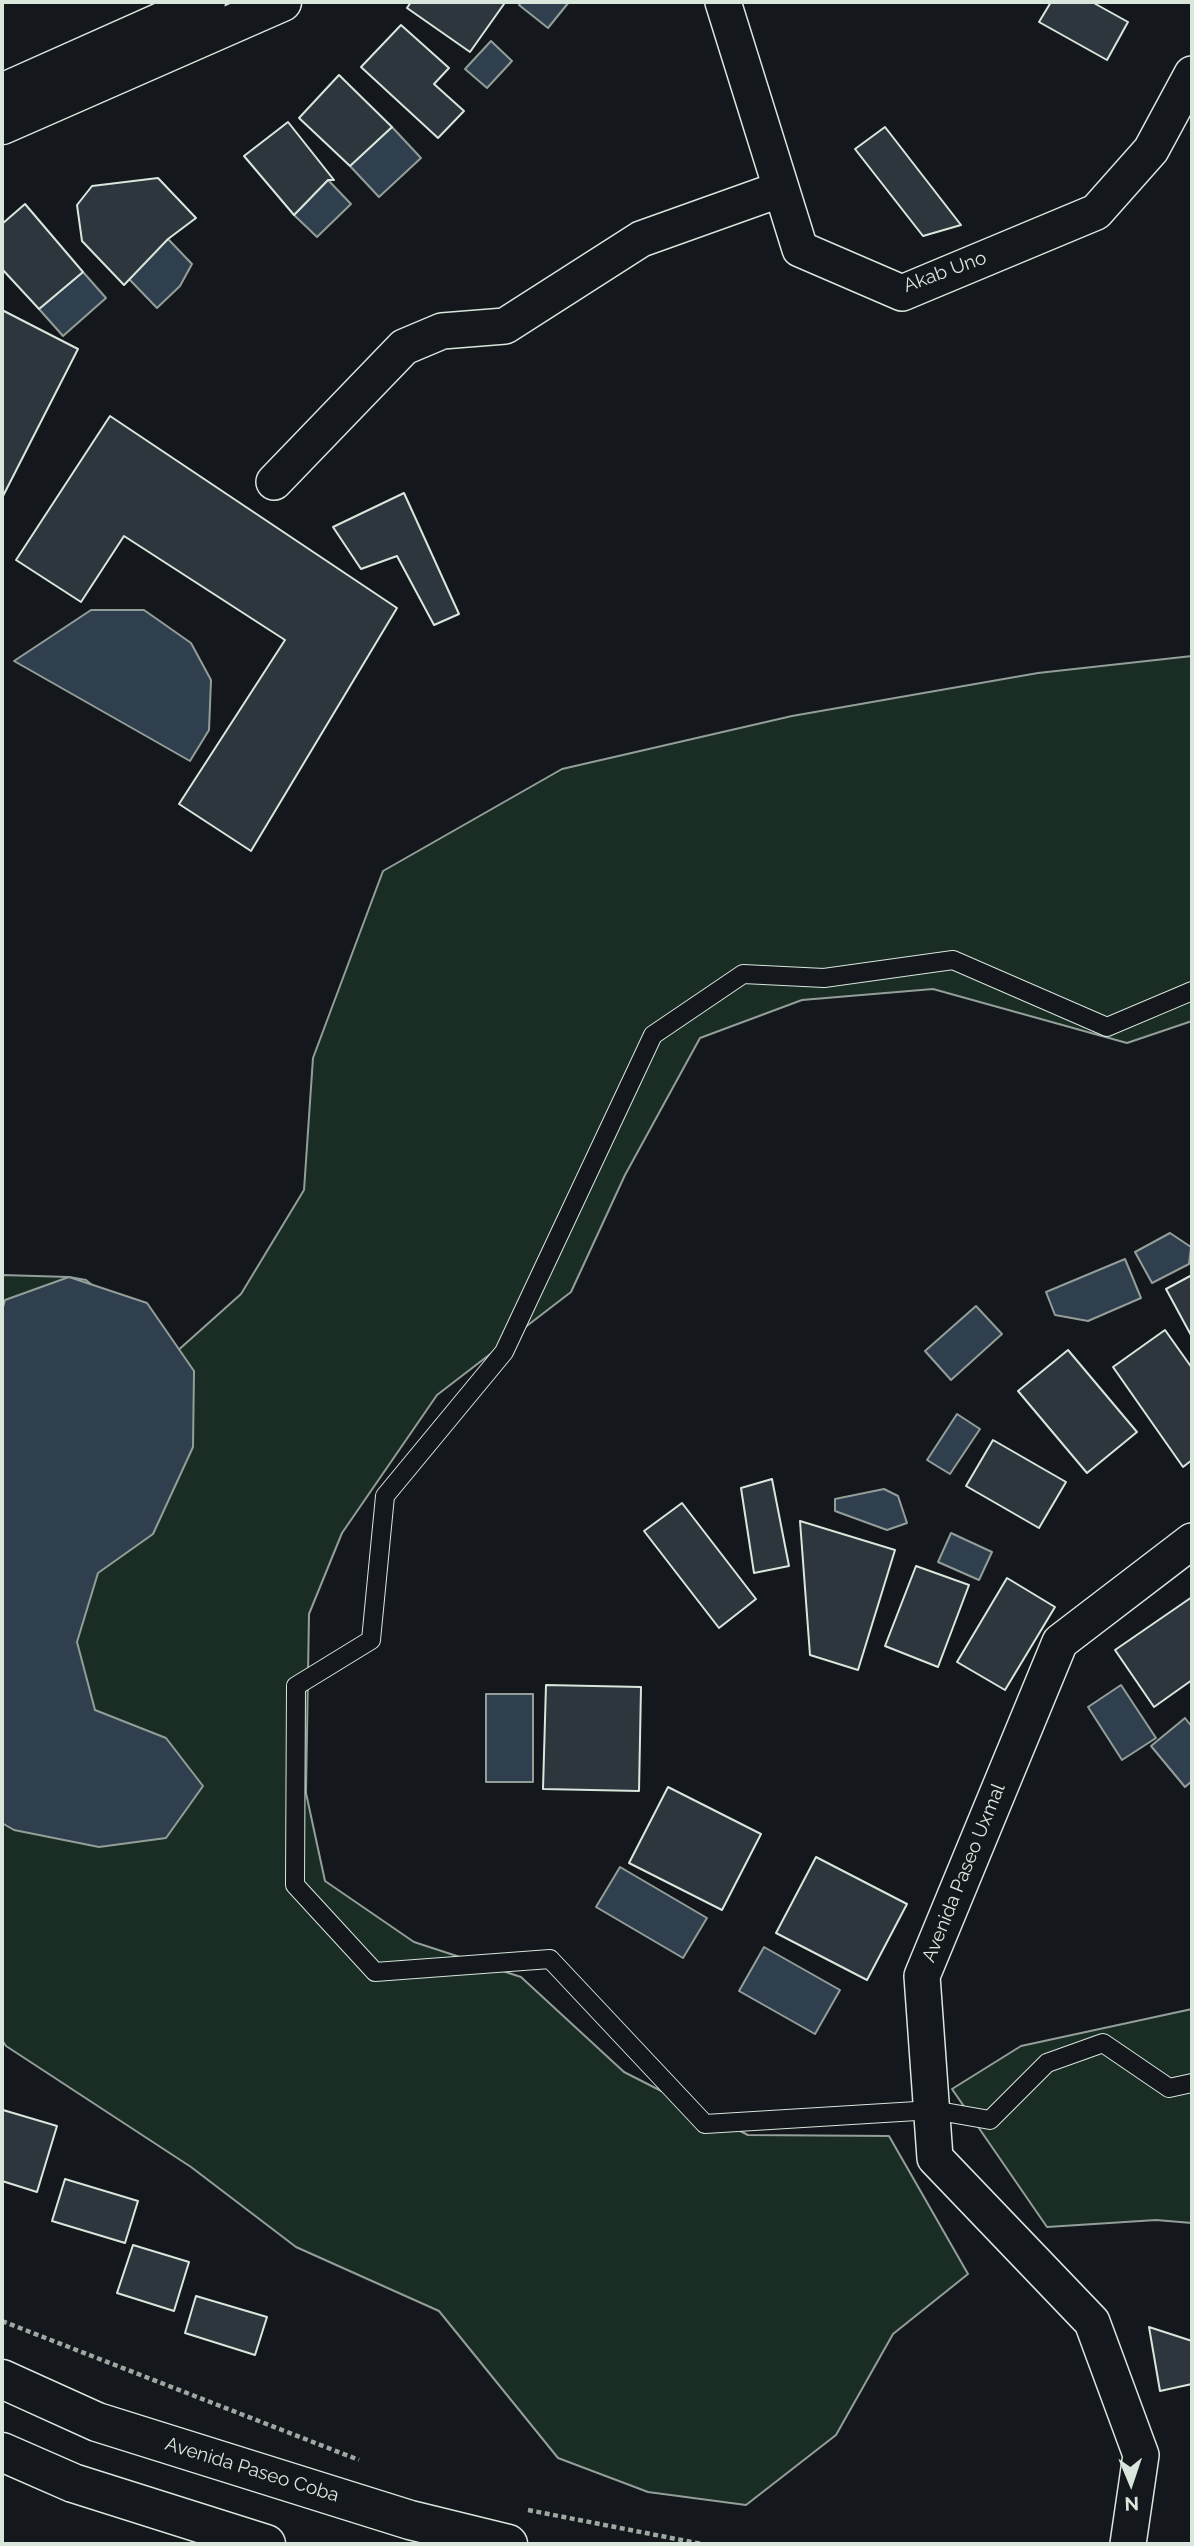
<!DOCTYPE html>
<html>
<head>
<meta charset="utf-8">
<style>
  body { margin:0 }
  #map { position:relative; width:1194px; height:2546px; overflow:hidden; background:#14181c; font-family:Raleway,sans-serif }
  canvas { display:block }
  .frame { position:absolute; inset:0; border:4px solid #d8e6dc; pointer-events:none }
  .north { position:absolute; left:1096px; top:2448px; width:70px; height:70px; -webkit-text-stroke:5px #14181c; paint-order:stroke; rotate:178deg; font-size:19px; font-weight:700; line-height:28px; text-align:center; color:#d8e6dc }
  .north::after { content:''; display:block; margin:auto; width:24px; height:32px; background:#d8e6dc; clip-path:polygon(50% 0,100% 100%,50% 72%,0 100%) }
</style>
</head>
<body>
<div id="map">
<canvas width="1194" height="2546"></canvas>
<div class="frame"></div>
<div class="north">N</div>
</div>
<script>
const ctx = document.querySelector('canvas').getContext('2d');
ctx.lineJoin = 'round';
function fillPath(path, color) {
  ctx.fillStyle = color;
  ctx.fill(path, 'evenodd');
}
function trace(path, color, width, dash) {
  ctx.strokeStyle = color;
  ctx.lineWidth = width;
  ctx.lineCap = dash ? 'butt' : 'round';
  ctx.setLineDash(dash || []);
  ctx.stroke(path);
}
function write(font, color, halo, rows, align = 'center') {
  ctx.font = font + ' Raleway,sans-serif';
  ctx.lineWidth = 5;
  ctx.setLineDash([]);
  ctx.textBaseline = 'middle';
  ctx.strokeStyle = halo;
  ctx.fillStyle = color;
  for (const [text, x, y, turn = 0] of rows) {
    ctx.save();
    ctx.translate(x, y);
    ctx.rotate((+turn || 0) * Math.PI / 180);
    ctx.textAlign = isNaN(turn) ? turn : align;
    if (halo) ctx.strokeText(text, 0, 0);
    ctx.fillText(text, 0, 0);
    ctx.restore();
  }
}
const green = new Path2D(`
  M1192,656V1021L1127,1043L933,989L802,1000L700,1038L625,1175L571,1292L437,1395L342,1533L309,1614L306,1793L325,1881L414,1942L521,1977L624,2072L748,2135L889,2136L968,2274L893,2334L836,2435L746,2505L648,2492L558,2458L439,2311L296,2247L191,2167L6,2046L2,2040V1275L69,1277L86,1280L175,1353L241,1294L304,1190L313,1058L383,871L562,769L792,716L1038,673Z
  M1192,2009V2223L1156,2220L1047,2227L952,2089L1021,2046Z`);
const water = new Path2D(`
  M521,2H569L548,28L519,5Z
  M491,41L512,61L487,88L465,69Z
  M392,127L421,158L379,197L350,166Z
  M328,180L351,204L317,237L294,215Z
  M168,239L192,264L180,286L157,308L128,278Z
  M83,272L106,298L63,336L39,309Z
  M91,610H144L191,643L211,680L209,730L190,761L14,661Z
  M1170,1233L1191,1247L1189,1264L1152,1283L1135,1252Z
  M1125,1259L1141,1298L1088,1321L1055,1315L1046,1292Z
  M69,1277L147,1303L194,1371L193,1447L153,1534L98,1573L77,1642L95,1710L166,1738L203,1786L166,1838L99,1847L14,1830L2,1823V1311L5,1300Z
  M976,1306L1002,1334L951,1380L925,1351Z
  M957,1414L980,1429L950,1474L927,1460Z
  M884,1489L898,1496L907,1523L887,1530L835,1511V1499Z
  M951,1533L992,1552L979,1580L938,1562Z
  M1121,1685L1156,1738L1122,1760L1088,1707Z
  M486,1694H533V1782H486Z
  M1185,1718L1192,1727V1781L1185,1787L1151,1746Z
  M620,1867L707,1918L683,1958L596,1907Z
  M764,1947L840,1990L815,2034L739,1991Z`);
const building = new Path2D(`
  M411,2H501L504,4L470,52L407,8Z
  M1051,2H1092L1128,22L1107,60L1039,22Z
  M401,25L449,68L434,84L464,111L438,138L361,67Z
  M339,75L392,127L350,166L299,118Z
  M288,122L334,180H328L294,215L244,156Z
  M885,127L961,225L923,236L855,149Z
  M158,178L196,218L168,239L124,285L82,241L77,205L92,186Z
  M25,204L83,272L39,309L2,269V224Z
  M2,310L78,349L2,498Z
  M110,416L397,608L251,851L179,804L285,640L124,536L81,602L16,560Z
  M404,493L459,614L434,625L397,556L361,569L333,527Z
  M1192,1275V1337L1166,1289Z
  M1165,1330L1192,1368V1460L1183,1467L1113,1367Z
  M1068,1350L1137,1432L1087,1473L1018,1391Z
  M993,1440L1066,1482L1039,1528L966,1486Z
  M772,1479L789,1566L754,1573L741,1488Z
  M682,1503L756,1599L719,1628L644,1531Z
  M800,1521L895,1550L858,1670L810,1655Z
  M916,1566L969,1585L938,1667L885,1646Z
  M1007,1578L1055,1607L1005,1690L957,1662Z
  M1192,1597V1680L1154,1707L1115,1650Z
  M546,1685L641,1687L639,1791L543,1789Z
  M668,1787L761,1834L722,1910L629,1863Z
  M816,1857L907,1904L867,1980L776,1933Z
  M3,2110L57,2126L37,2192L2,2181Z
  M65,2179L138,2201L125,2243L52,2221Z
  M133,2245L189,2262L174,2311L117,2293Z
  M196,2296L267,2317L255,2355L185,2333Z
  M1149,2327L1192,2341V2384L1160,2391Z`);
const path = new Path2D(`
  M2,2321L359,2460
  M528,2510L702,2544`);
const lane = new Path2D(`
  M1192,991L1107,1027L953,960L824,978L743,974L653,1035L504,1352L385,1496L371,1640L296,1686L295,1885L375,1972L550,1959L705,2124L933,2110L990,2120L1047,2063L1103,2043L1169,2088L1192,2083`);
const street = new Path2D(`
  M723,2L800,249L902,293L1096,212L1151,150L1192,74
  M274,482L404,347L442,331L505,326L641,239L781,189
  M1128,2544L1141,2455L1092,2322L935,2158L922,1976L1060,1642L1192,1541`);
const secondary = new Path2D(`
  M2,93L206,2
  M2,125L282,2
  M2,2379L97,2422L410,2520L508,2544
  M2,2452L73,2483L266,2544`);
const streetNames = [
  ["Akab Uno",945,272,-20],
  ["Avenida Paseo Uxmal",964,1873,-68],
  ["Avenida Paseo Coba",252,2470,17]
];
fillPath(green, '#1a2d24');
trace(green, '#939e99', 2);
fillPath(water, '#2f3f4d');
trace(water, '#939e99', 2);
fillPath(building, '#2c363c');
trace(building, '#d8e6dc', 2);
trace(lane, '#d8e6dc', 20);
trace(street, '#d8e6dc', 38);
trace(secondary, '#d8e6dc', 41);
trace(path, '#9da8a2', 4.5, [5, 3.5]);
trace(lane, '#14181c', 18);
trace(street, '#14181c', 35);
trace(secondary, '#14181c', 38);
write('19px', '#d8e6dc', '#14181c', streetNames);
</script>
</body>
</html>
